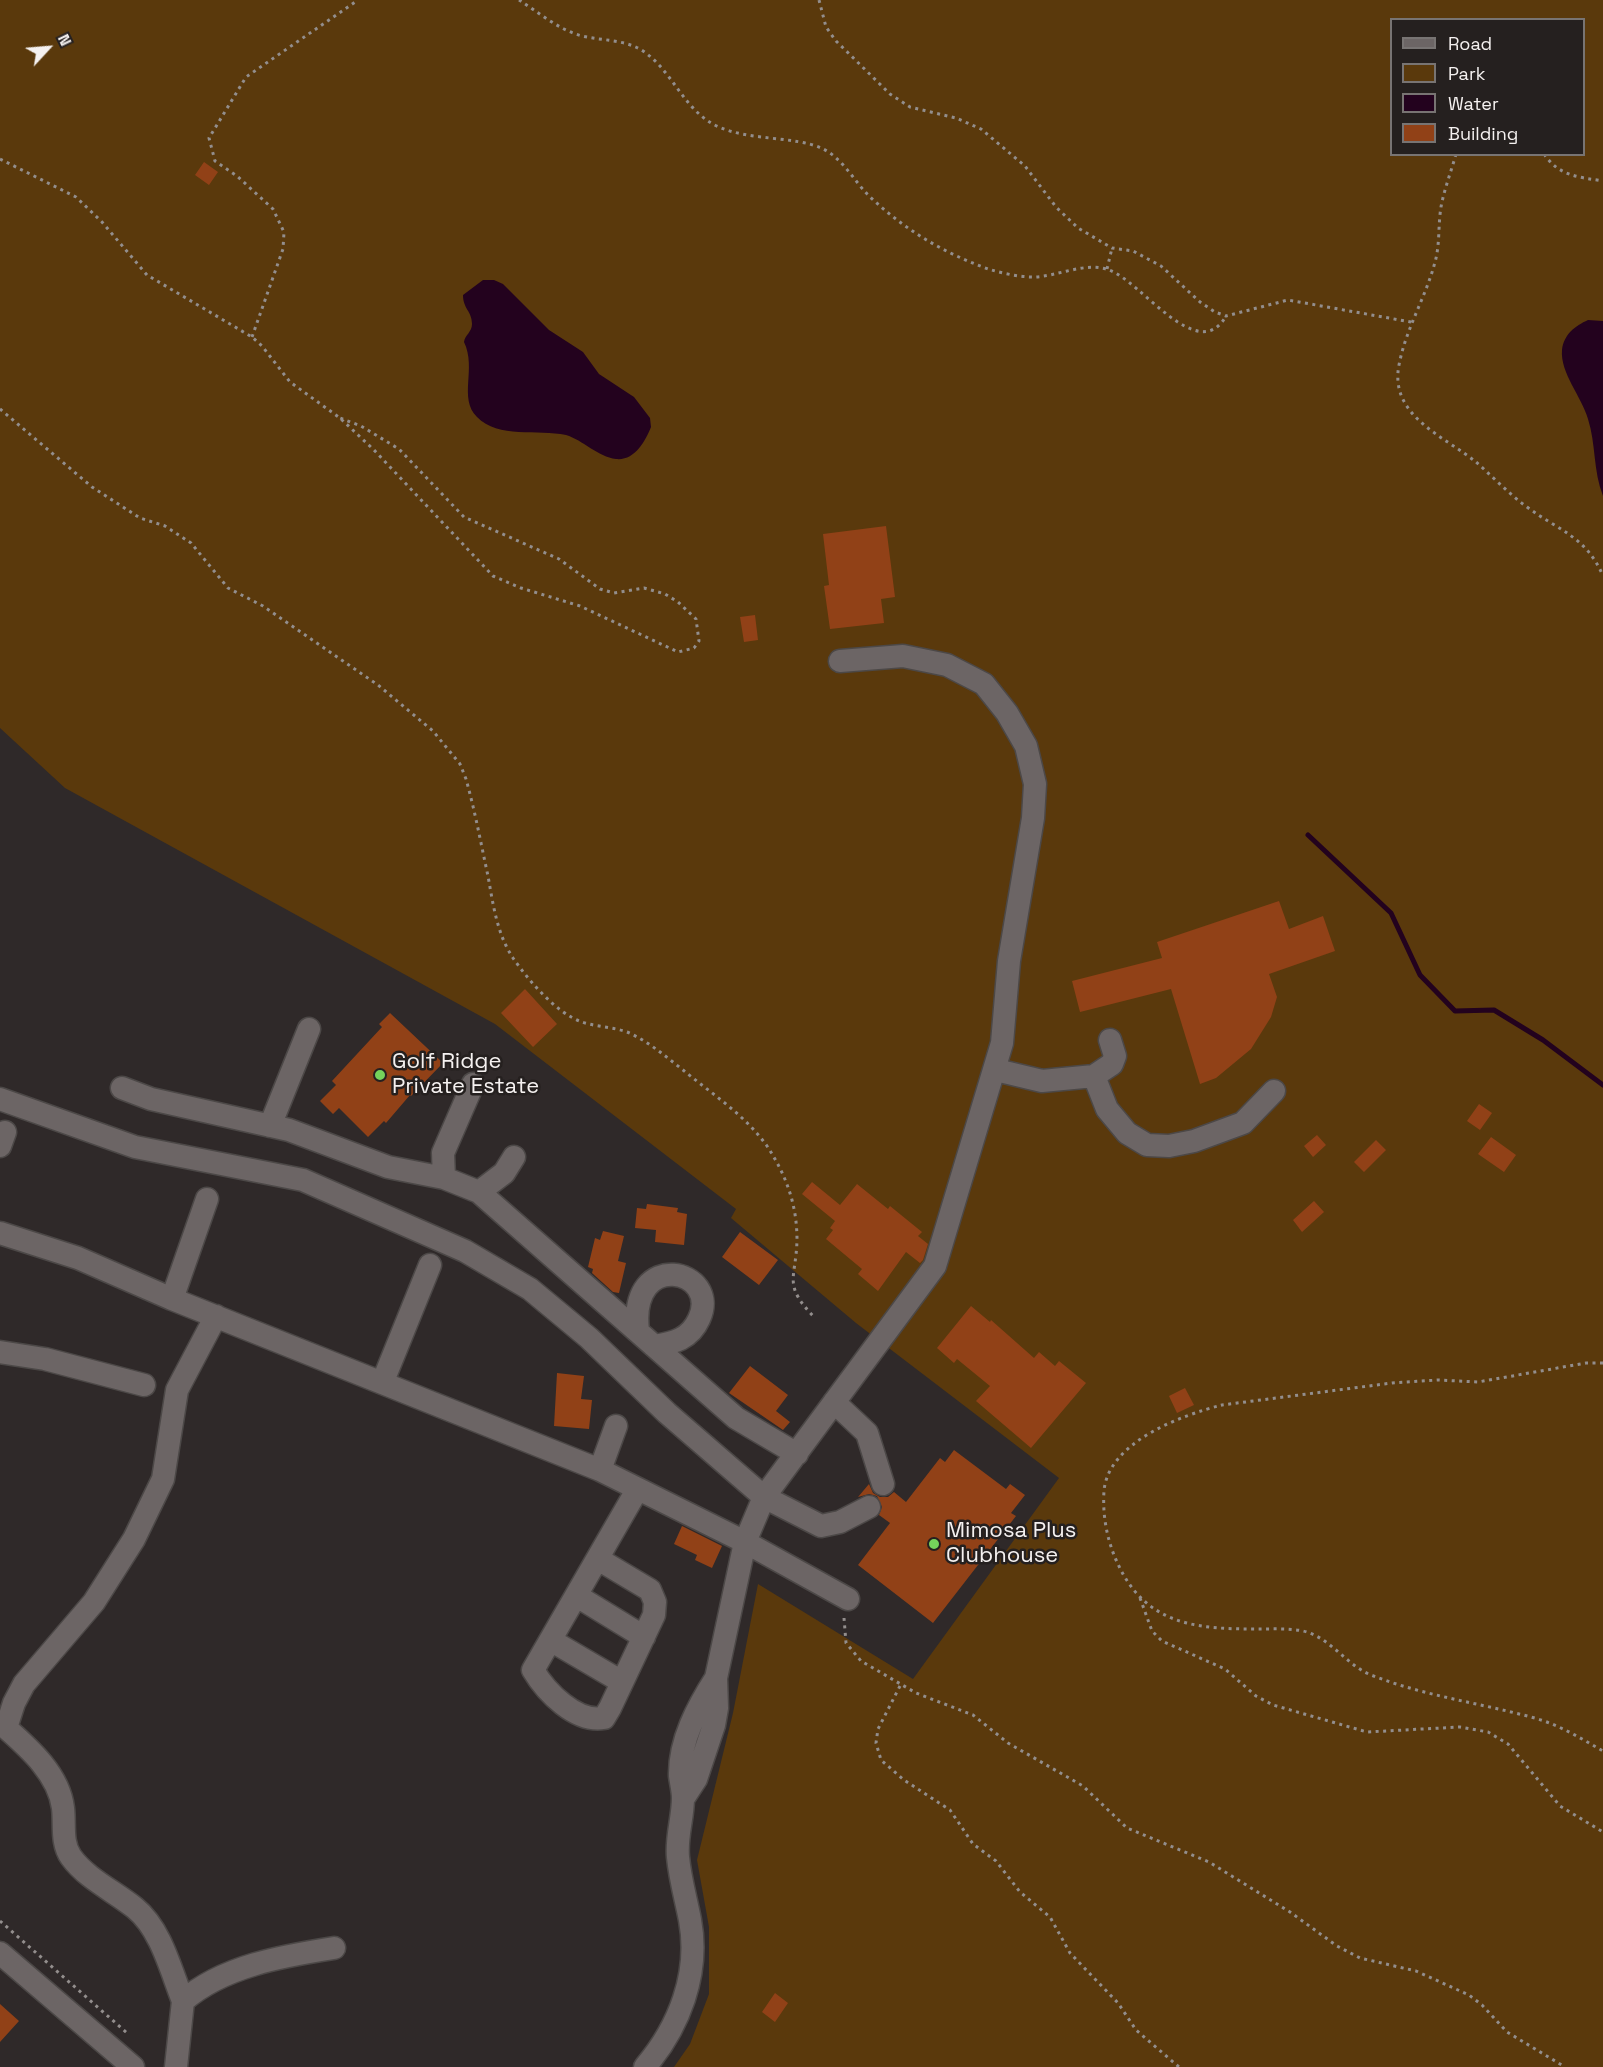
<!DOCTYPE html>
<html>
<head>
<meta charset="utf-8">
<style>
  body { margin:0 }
  #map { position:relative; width:1603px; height:2067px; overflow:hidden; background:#2f2929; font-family:"Space Grotesk",sans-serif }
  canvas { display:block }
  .legend { position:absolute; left:1390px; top:18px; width:195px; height:138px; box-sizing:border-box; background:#25201f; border:2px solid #787473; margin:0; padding:8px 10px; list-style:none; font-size:18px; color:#f5f1f0 }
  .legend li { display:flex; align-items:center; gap:12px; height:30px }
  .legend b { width:30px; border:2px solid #787473 }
  .north { position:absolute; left:18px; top:18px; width:60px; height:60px; -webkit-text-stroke:4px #25201f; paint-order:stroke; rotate:64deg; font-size:16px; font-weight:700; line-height:24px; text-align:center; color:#f5f1f0 }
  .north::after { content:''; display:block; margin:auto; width:21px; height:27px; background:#f5f1f0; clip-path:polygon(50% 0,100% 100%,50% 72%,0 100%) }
</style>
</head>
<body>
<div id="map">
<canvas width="1603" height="2067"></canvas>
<ul class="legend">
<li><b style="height:8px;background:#6c6565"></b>Road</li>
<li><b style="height:16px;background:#5a390c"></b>Park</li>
<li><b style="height:16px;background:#23021e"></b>Water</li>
<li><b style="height:16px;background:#914117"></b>Building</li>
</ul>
<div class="north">N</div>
</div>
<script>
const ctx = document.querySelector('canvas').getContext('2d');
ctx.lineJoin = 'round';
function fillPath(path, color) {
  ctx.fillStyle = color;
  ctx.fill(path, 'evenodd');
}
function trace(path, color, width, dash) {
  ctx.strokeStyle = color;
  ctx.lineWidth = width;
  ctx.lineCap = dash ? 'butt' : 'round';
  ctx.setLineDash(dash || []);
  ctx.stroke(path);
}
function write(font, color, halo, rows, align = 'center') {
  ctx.font = font + ' "Space Grotesk",sans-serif';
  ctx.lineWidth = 5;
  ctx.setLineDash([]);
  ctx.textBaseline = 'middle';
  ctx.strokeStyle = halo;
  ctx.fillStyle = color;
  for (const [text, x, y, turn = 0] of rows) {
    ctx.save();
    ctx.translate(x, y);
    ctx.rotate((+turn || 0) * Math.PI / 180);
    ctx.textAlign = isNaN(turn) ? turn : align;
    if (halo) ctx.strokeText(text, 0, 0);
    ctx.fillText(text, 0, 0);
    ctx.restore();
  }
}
const green = new Path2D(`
  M0,0H1603V2067H674L690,2044L709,1994V1927L697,1860L733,1713L758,1584L913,1679L1059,1478L856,1323L731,1218L736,1209L495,1024L65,788L0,728ZM1392,20H1584V154H1392Z`);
const water = new Path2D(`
  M483,280H494L503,284L549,330L583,352L599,374L634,397L650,418L651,427C645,442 634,461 616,459C598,457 583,440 566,435C538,429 498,439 477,417C458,398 477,369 464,342C465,335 472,332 472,324C472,311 463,309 463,295Z
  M1588,320L1603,321V496C1593,471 1596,444 1588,419C1582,397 1560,373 1562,350C1564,334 1575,326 1588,320Z`);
const stream = new Path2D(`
  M1308,835L1391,913L1420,975L1455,1011L1494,1010L1543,1040L1603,1085`);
const building = new Path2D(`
  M204,162L218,172L209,185L195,175Z
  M886,526L895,597L881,599L884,623L830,629L824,586L829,585L823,534Z
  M755,615L758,640L744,642L740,617Z
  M1279,901L1289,929L1323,916L1335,951L1269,974L1277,997L1271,1017L1251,1049L1216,1078L1200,1084L1171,989L1080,1012L1072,981L1162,958L1157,942Z
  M525,989L557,1024L533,1047L501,1013Z
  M390,1013L443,1063L411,1096L410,1095L386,1123L384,1121L368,1137L339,1108L333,1114L320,1101L336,1085L332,1081L382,1027L379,1024Z
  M1479,1104L1492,1113L1480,1130L1467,1121Z
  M1317,1135L1326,1145L1313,1157L1304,1146Z
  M1491,1137L1516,1155L1504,1172L1478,1154Z
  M1376,1140L1386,1150L1364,1172L1354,1162Z
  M812,1182L840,1205L857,1184L888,1209L890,1206L922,1232L918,1236L928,1244L923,1260L920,1263L906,1252L878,1291L858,1274L862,1269L826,1239L833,1230L830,1228L835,1221L802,1194Z
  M1314,1201L1324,1212L1302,1232L1293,1220Z
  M647,1204L678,1208L677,1212L687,1214L684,1245L655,1242L656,1230L635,1228L637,1208L646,1209Z
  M603,1231L624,1236L618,1261L626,1263L619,1293L613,1292L592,1273L593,1269L588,1267L595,1238L600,1240Z
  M740,1232L778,1260L759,1285L722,1257Z
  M971,1306L990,1322L991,1320L1034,1358L1039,1352L1055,1366L1059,1361L1086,1383L1031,1448L976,1401L990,1386L957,1359L954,1363L937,1348Z
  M750,1366L788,1395L776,1411L790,1422L783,1430L729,1393Z
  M557,1373L584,1376L581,1399L592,1400L589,1429L554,1426Z
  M1185,1388L1194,1405L1177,1413L1169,1396Z
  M954,1450L1006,1489L1010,1484L1025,1495L1011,1513L1016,1516L933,1623L858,1565L890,1523L879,1515L882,1507L877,1496L869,1494L858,1497L869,1484L873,1493L880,1497H888L894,1492L906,1502L940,1458L945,1462Z
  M682,1526L722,1546L712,1568L695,1560L697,1555L674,1544Z
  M775,1993L788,2003L775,2022L762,2012Z
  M0,2004L19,2021L0,2042Z`);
const path = new Path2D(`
  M519,0C538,12 559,30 582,36C603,41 624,39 643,51C674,72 684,112 719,127C751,141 794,136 821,148C842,157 854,181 869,196C905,230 942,252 988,269C1002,273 1018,277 1033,277C1057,277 1085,261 1109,270C1141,281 1198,366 1226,316
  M819,0L826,27L836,41L890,94L910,107L956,118L981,129L1025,166L1056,207L1078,228L1112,248L1133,251L1161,266L1200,302L1215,312L1226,316L1288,300L1411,322
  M1456,154C1451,172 1444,190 1441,207C1438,225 1440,245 1435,262C1426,297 1406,328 1399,365C1389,416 1444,436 1476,462C1493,477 1509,494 1527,507C1559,531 1586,536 1603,576
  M1544,154C1559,176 1578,177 1603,181
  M0,159L76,197L102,222L147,275L252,337L262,346L290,382L340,418L374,450L493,576L521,588L580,606L678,652L694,648L699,641L696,619L678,602L665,594L644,588L614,593L600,589L559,559L464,517L399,449L361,426L340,418
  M1107,269L1112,248
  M252,337L283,249L284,232L273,209L237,176L215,161L209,138L246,77L358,0
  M0,409L92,487L140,518L165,526L191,543L228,588L263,606L378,685L433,731L460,764L466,779C475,811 481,844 488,876C493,904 497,934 513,958C529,981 556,1013 582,1022C597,1027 613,1027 627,1032C648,1041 665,1056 683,1070C712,1094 745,1115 767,1146C786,1175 797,1204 797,1240C796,1280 782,1284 815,1318
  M1603,1363H1586L1478,1382L1438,1380L1392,1383L1222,1405C1182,1415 1108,1442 1104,1491C1102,1520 1109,1549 1123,1574C1153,1627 1203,1629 1257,1629C1272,1629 1288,1628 1303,1631C1330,1637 1346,1665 1371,1675C1427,1697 1482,1703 1538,1719C1561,1726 1582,1739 1603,1751
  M1140,1598L1152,1631L1162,1641L1225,1669L1256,1696L1273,1705L1367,1732L1460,1727L1488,1732L1508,1744L1560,1806L1603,1832
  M844,1618L846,1643L861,1661L916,1693L973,1715L1008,1743L1083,1786L1127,1828L1209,1862L1290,1912L1337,1946L1360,1958L1416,1971L1469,1995L1482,2005L1507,2032L1565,2067
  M900,1686L878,1729L876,1743L881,1760L904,1780L950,1810L973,1844L996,1861L1020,1892L1050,1917L1070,1953L1118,2003L1136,2030L1179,2067
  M0,1921L127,2033`);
const minor = new Path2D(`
  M996,1070L1042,1081L1094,1076L1112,1064L1115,1056L1110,1040
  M1094,1076L1107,1109L1127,1133L1147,1145L1169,1146L1194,1141L1243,1123L1274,1091
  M122,1088L151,1099L289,1130L388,1167L444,1178L479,1192L736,1418L797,1454
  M0,1099L135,1147L303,1180L465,1251L530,1289L589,1338L667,1413L764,1497L821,1526L840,1522L869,1507
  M270,1126L309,1029
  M0,1146L5,1132
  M444,1178L443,1153L473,1084
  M479,1192L504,1173L514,1157
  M0,1233L78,1258L172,1299L600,1470L745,1542L848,1599
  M172,1299L207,1199
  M216,1316L177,1390L163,1479L134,1539L94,1602L24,1684L14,1703L6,1728C30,1749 59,1775 63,1808C65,1824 61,1843 71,1857C87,1879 114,1891 135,1908C161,1929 171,1971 183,2001C223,1966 283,1956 334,1948
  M638,1331C628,1247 722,1269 699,1319C690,1339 674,1343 654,1346
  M0,1352L45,1359L144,1385
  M383,1381L430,1265
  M834,1402L867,1433L883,1484
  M600,1470L616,1426
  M598,1559L650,1590L655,1602L654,1615L610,1708L604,1718C576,1723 546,1692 533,1670L637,1490
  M577,1596L644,1637
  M552,1641L622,1682
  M683,1799L696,1779L714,1725L717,1708L716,1678L745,1542L764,1497L935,1266L1002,1043L1009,961L1033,818L1035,784L1026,746L1007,713L984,684L947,665L903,656L840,661
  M0,1953L133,2067
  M176,2067L183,2001
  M645,2067C679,2027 700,1974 690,1920C686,1899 680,1879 678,1857C676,1837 683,1818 683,1798C683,1791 681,1783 680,1776C679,1741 698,1706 716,1678`);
const markers = [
  [380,1075,6,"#75d25b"],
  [934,1544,6,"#75d25b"]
];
const poiNames = [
  ["Golf Ridge",392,1062],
  ["Private Estate",392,1087],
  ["Mimosa Plus",946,1531],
  ["Clubhouse",946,1556]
];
fillPath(green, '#5a390c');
fillPath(water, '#23021e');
trace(stream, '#23021e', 5);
fillPath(building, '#914117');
trace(minor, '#4c4847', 25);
trace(path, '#938e8d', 3, [3, 4.5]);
trace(minor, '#6c6565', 22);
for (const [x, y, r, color] of markers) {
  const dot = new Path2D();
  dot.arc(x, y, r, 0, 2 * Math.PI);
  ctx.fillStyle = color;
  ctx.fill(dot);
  trace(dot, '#25201f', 2);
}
write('22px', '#f5f1f0', '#25201f', poiNames, 'left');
</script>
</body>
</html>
